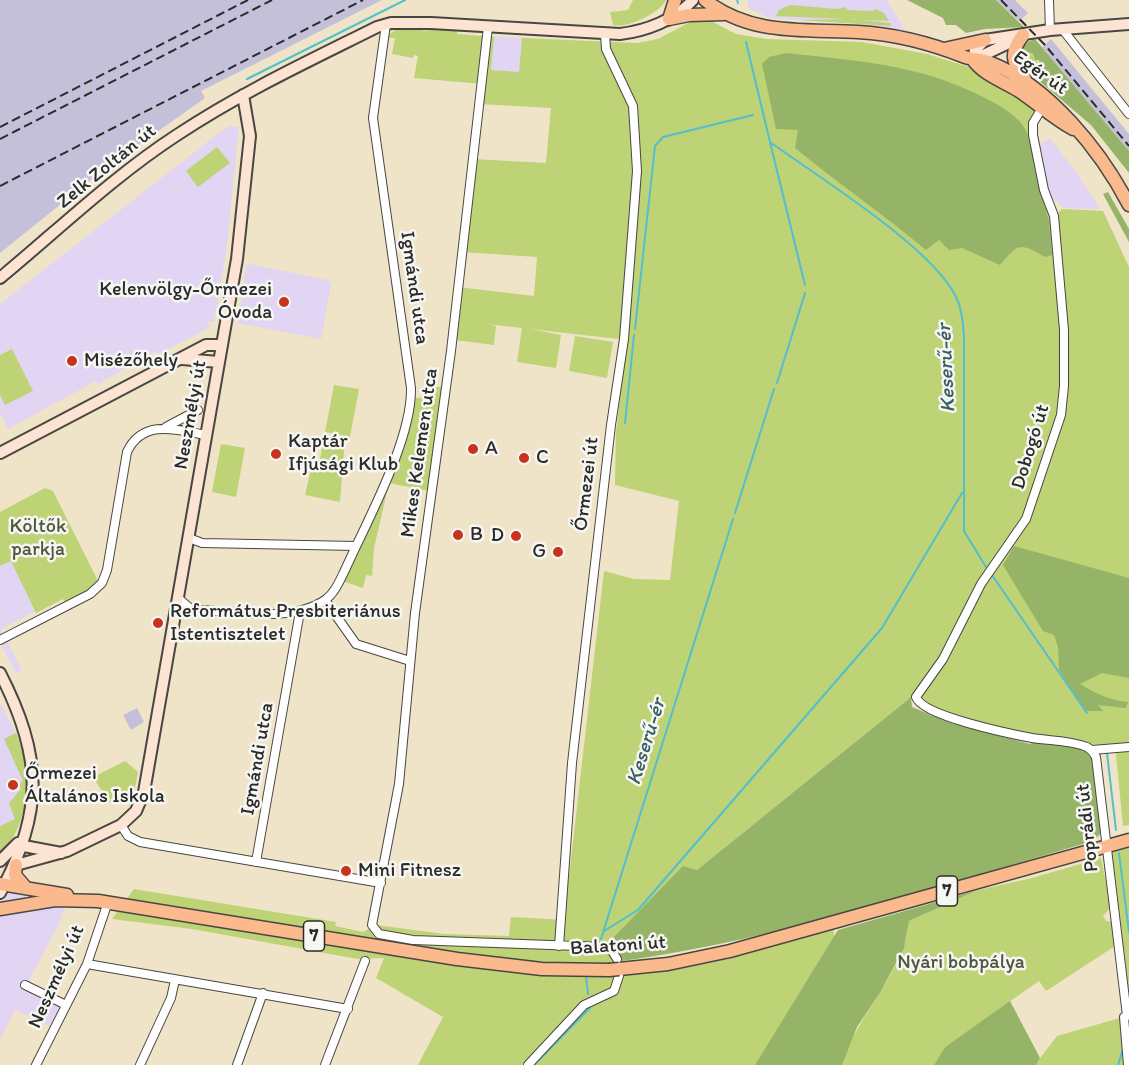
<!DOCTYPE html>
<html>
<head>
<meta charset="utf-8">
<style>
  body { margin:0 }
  canvas { display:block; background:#efe4c8 }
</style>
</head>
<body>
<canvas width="1129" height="1065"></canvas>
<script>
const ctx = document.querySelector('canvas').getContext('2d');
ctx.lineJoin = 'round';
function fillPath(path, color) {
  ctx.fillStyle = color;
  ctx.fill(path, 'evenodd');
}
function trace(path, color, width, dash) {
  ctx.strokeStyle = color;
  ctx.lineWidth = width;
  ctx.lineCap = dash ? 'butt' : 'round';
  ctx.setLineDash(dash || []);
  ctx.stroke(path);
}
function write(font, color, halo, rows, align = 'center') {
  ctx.font = font + ' Itim,sans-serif';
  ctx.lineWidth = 5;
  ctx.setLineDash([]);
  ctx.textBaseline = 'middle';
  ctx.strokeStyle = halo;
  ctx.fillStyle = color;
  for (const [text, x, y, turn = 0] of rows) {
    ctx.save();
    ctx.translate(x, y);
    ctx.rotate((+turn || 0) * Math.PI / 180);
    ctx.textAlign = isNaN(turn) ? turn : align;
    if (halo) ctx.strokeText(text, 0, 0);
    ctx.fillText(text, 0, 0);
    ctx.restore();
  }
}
const built = new Path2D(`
  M747,0H887L905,30L862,24L770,18L749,9Z
  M494,37L522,38L519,72L491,71Z
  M228,126L239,127L226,254L214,322L208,321L209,328L159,354L154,352L98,384L96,381L8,429L0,413V304Z
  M1050,138L1078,175L1100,209L1063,208L1046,191L1037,146Z
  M249,264L328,280L331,284L321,339L238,323L246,266Z
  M11,561L36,611L1,629L22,670L16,673L0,642V566Z
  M0,703L18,737L26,777L24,809L19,826L0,854Z
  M0,874L29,884L69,890L60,922L25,988L60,1006L49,1026L15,1010L0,1039Z`);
const industrial = new Path2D(`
  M0,0H382L201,91L205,98L102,171L0,253Z
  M996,0H1015L1028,13L1019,21Z
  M1051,39L1129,134V151L1042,47Z
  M137,708L144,722L131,730L123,715Z`);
const green = new Path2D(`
  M633,0H666C661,12 628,29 613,25L610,12L628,10Z
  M790,5L837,9L846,7L847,10L872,11L876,9L884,13L889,21L776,16L779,10Z
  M853,19L890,23L891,26L798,20Z
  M692,21H711L736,34L767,39L862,42L927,54L985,72L1030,101L1038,113L1033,135L1055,216L1062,209L1103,211L1129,267V825L1123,826L1115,744C1055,749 984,724 926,708L917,692L697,870L683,867L609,942L621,957V974L832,924L835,938L755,1065H418L443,1017L376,978L384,958L358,959L192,929L112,919L134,889L336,922L335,926L363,932L376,925L444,934L509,936L511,917L564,920L604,571L634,579L670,580L679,501L615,485L616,432L627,340L530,329L561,335L556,368L517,362L522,328L485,324L496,326L494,345L455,340L458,287L534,296L537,257L462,252L473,159L546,163L551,108L479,104L482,84L414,78L418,56L414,55L413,58L392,54L395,38H389V34L396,30L397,26H424L423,31L442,28L457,30V34L494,37L491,70L519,72L522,38L637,43L658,39Z
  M1019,52L1033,53L1040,66L1030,73L1021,64Z
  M217,147L230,163L198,187L186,171Z
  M575,336L613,342L607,378L569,371Z
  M12,349L33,391L5,405L0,395V355Z
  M334,385L359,389L350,437L325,432Z
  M435,387H443L429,491L389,483L374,548L372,576L366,575L363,588L342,581L413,401L416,398L431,396Z
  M324,436L345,440L340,502L305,495L312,464L319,465Z
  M221,444L245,448L236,497L212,492Z
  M45,488L53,491L99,583L66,604L63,599L36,613L11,561L0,566V512Z
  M16,733C33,772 31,823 0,854V826L15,819L9,803L21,789L19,784L23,781L4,739Z
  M125,761L138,772L134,793L109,802L93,777Z
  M1129,841V1065H1035L1057,1036L1127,1016L1106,847Z
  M1101,858L1111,907L1103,916L1106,921L1113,922L1115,946L1046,991L1039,981L945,1047L934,1065H842C856,1019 887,991 903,948C907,940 907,930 909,921L978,890L1032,878Z`);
const forest = new Path2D(`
  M907,0H996L1024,27L985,29L966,33L956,25H946L943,18Z
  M1035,39L1129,151V173L1091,125L1030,73L1040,66L1039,60H1035L1033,53L1019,52L1022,44Z
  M786,53C858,61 920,64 985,98C1002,107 1018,115 1027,132L1049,222L1052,255L1045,257C1020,242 1018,243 1000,265L962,248L949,250L939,240L926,250C883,214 838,183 795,148L798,130L776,129L762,64L769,57Z
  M1108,192L1129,229V242L1103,194Z
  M1014,546L1129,578V678L1102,673L1080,684C1094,693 1112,701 1128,702L1126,708L1098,705L1103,711H1086L1059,670L1058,647L1054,635L1043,631L1003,565Z
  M911,697L912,707L951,723L1030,744L1036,741C1049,742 1076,740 1087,750C1100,761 1100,815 1101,833L1094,841C938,885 783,939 622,961L619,952L609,942L683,866L697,870Z
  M978,890L909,921L904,948L881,991L857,1027L842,1065H755L838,930Z
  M1010,1001L1040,1058L1036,1065H934L945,1047Z`);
const stream = new Path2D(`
  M737,0L738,3
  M746,42L770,142C818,177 932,247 956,297C962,309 963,323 964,337V531L986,567
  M247,79L405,0
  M770,142L805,285
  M635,329L655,146L663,137L753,115
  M777,383L805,293
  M625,423L634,335
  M735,513L774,389
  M992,575L1087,713
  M1107,753L1116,830
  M1119,853L1129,932
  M604,931L638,910L882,628L962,493
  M601,939L733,519
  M586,975L588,994
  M534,1065L590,1008V1004
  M1118,1065L1123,1049`);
const street = new Path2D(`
  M1049,0L1050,30
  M488,27L451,351L415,613L399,784L372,925L379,934L413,940L605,947L612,951L617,959
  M1063,30L1129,114
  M1042,108L1033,123V135L1044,190L1054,216L1064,330V386L1061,415L1026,519L981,584L943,659L916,697C922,716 1011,734 1032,738C1050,741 1070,740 1087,747C1092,750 1094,753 1096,757L1127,1016L1124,1017L1128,1065
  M166,427L198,410
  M189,538L202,543L356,546
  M178,598L190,608L197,610C236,611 291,623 325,600C335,593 340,580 345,570C367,521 412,440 411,388L373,118L386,24
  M325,600L356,644L410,661
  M0,640L90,594L102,583L107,570L127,452C143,418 178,430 206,435
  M1092,750L1129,747
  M121,825L128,836L140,842L381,883
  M256,862L299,617L298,611
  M559,946L572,763L611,425L624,339L637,171L633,106L606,49L605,34
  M87,964L348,1009
  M25,985L66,1005
  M36,1065L87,964L108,902
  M140,1065L171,998L175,980
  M237,1065L263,993
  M325,1065L365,961
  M528,1065L584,1005L614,991L619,976`);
const secondary = new Path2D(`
  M973,60L975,50L985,40L1050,30L1129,24
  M973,60L1015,40
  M0,278C58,230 114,176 177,135C240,93 309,61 377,27L391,23H431L620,34C646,31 675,20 693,0
  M182,359L219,362
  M0,453L206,345H222
  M0,673C42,755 45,811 0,893
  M14,849L24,846L61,853
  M0,861L18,843
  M16,865L67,851L121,825L136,811L144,792L237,259L250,136L243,95`);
const primary = new Path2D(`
  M705,0C751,36 803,29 858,32C895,34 930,43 965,57C973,60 983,59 991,63C1049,86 1101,151 1129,205
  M669,19L689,15L724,14
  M669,19L675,0
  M1023,35C1010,52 1011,62 1025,79
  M944,49L985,40
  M973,60C984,75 1003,81 1019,91C1037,103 1053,118 1073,129
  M16,865L15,875L26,888
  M0,884L67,895
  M0,909L55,900L98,901L457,959L542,969L609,970
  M619,969L668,964L730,951L1129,840`);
const rail = new Path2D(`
  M1001,0L1045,45L1129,146
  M0,127L248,0
  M0,139L272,0
  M0,186L363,0`);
const primaryBridge = new Path2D(`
  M609,970L619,969`);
const markers = [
  [284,302,6,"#c8321e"],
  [72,361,6,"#c8321e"],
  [473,449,6,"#c8321e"],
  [276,454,6,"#c8321e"],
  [524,458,6,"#c8321e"],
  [458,535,6,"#c8321e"],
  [516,536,6,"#c8321e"],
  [558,552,6,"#c8321e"],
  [158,623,6,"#c8321e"],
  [13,785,6,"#c8321e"],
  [346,871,6,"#c8321e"]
];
const shields = [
  [947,891,21],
  [314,936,21]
];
const shieldNames = [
  ["7",947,891],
  ["7",314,936]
];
const streetNames = [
  ["Egér út",1040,73,35],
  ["Zelk Zoltán út",107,167,-39],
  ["Igmándi utca",414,288,82],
  ["Neszmélyi út",191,415,-80],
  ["Dobogó út",1031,447,-73],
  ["Mikes Kelemen utca",420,453,-82],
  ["Őrmezei út",587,484,-83],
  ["Igmándi utca",258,759,-80],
  ["Poprádi út",1088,828,-96],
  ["Balatoni út",618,946,-4],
  ["Neszmélyi út",57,977,-66]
];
const poiNames = [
  ["Kelenvölgy-Őrmezei",272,290,"right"],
  ["Óvoda",272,313,"right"],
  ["Misézőhely",84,361],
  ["Kaptár",288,442],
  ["Ifjúsági Klub",288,465],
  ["A",485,449],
  ["C",536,458],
  ["B",470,535],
  ["D",504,536,"right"],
  ["G",546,552,"right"],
  ["Református Presbiteriánus",170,612],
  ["Istentisztelet",170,635],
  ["Őrmezei",25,774],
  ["Általános Iskola",25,797],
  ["Mini Fitnesz",358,871]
];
const parkNames = [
  ["Költők",38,527],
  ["parkja",38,550],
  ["Nyári bobpálya",961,963]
];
const waterNames = [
  ["Keserű-ér",947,368,-93],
  ["Keserű-ér",647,742,-73]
];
fillPath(built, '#e2d4f3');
fillPath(industrial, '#c5c0da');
fillPath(green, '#bed276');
fillPath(forest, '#96b467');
trace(stream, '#53bece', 2);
trace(street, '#484743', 10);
trace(secondary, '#484743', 14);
trace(primary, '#484743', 15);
trace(street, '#fff', 8);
trace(secondary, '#fde3d1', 10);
trace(primary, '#fbba8d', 12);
trace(rail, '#2b2b2b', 2, [9, 4.5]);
trace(primaryBridge, '#484743', 15, []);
trace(primaryBridge, '#fbba8d', 12);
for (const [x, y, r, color] of markers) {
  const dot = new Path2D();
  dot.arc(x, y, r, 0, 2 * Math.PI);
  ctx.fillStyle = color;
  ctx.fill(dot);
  trace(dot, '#f6f6f2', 2);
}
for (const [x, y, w] of shields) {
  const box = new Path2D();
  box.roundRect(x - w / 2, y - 15, w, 30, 4.5);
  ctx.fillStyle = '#f6f6f2';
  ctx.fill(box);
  trace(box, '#2b2b2b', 1.5);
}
write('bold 18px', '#2b2b2b', null, shieldNames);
write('20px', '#2b2b2b', '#f6f6f2', streetNames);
write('20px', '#2b2b2b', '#f6f6f2', poiNames, 'left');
write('20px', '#50553e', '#f6f6f2', parkNames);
write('italic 21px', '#395e64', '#f6f6f2', waterNames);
</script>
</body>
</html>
